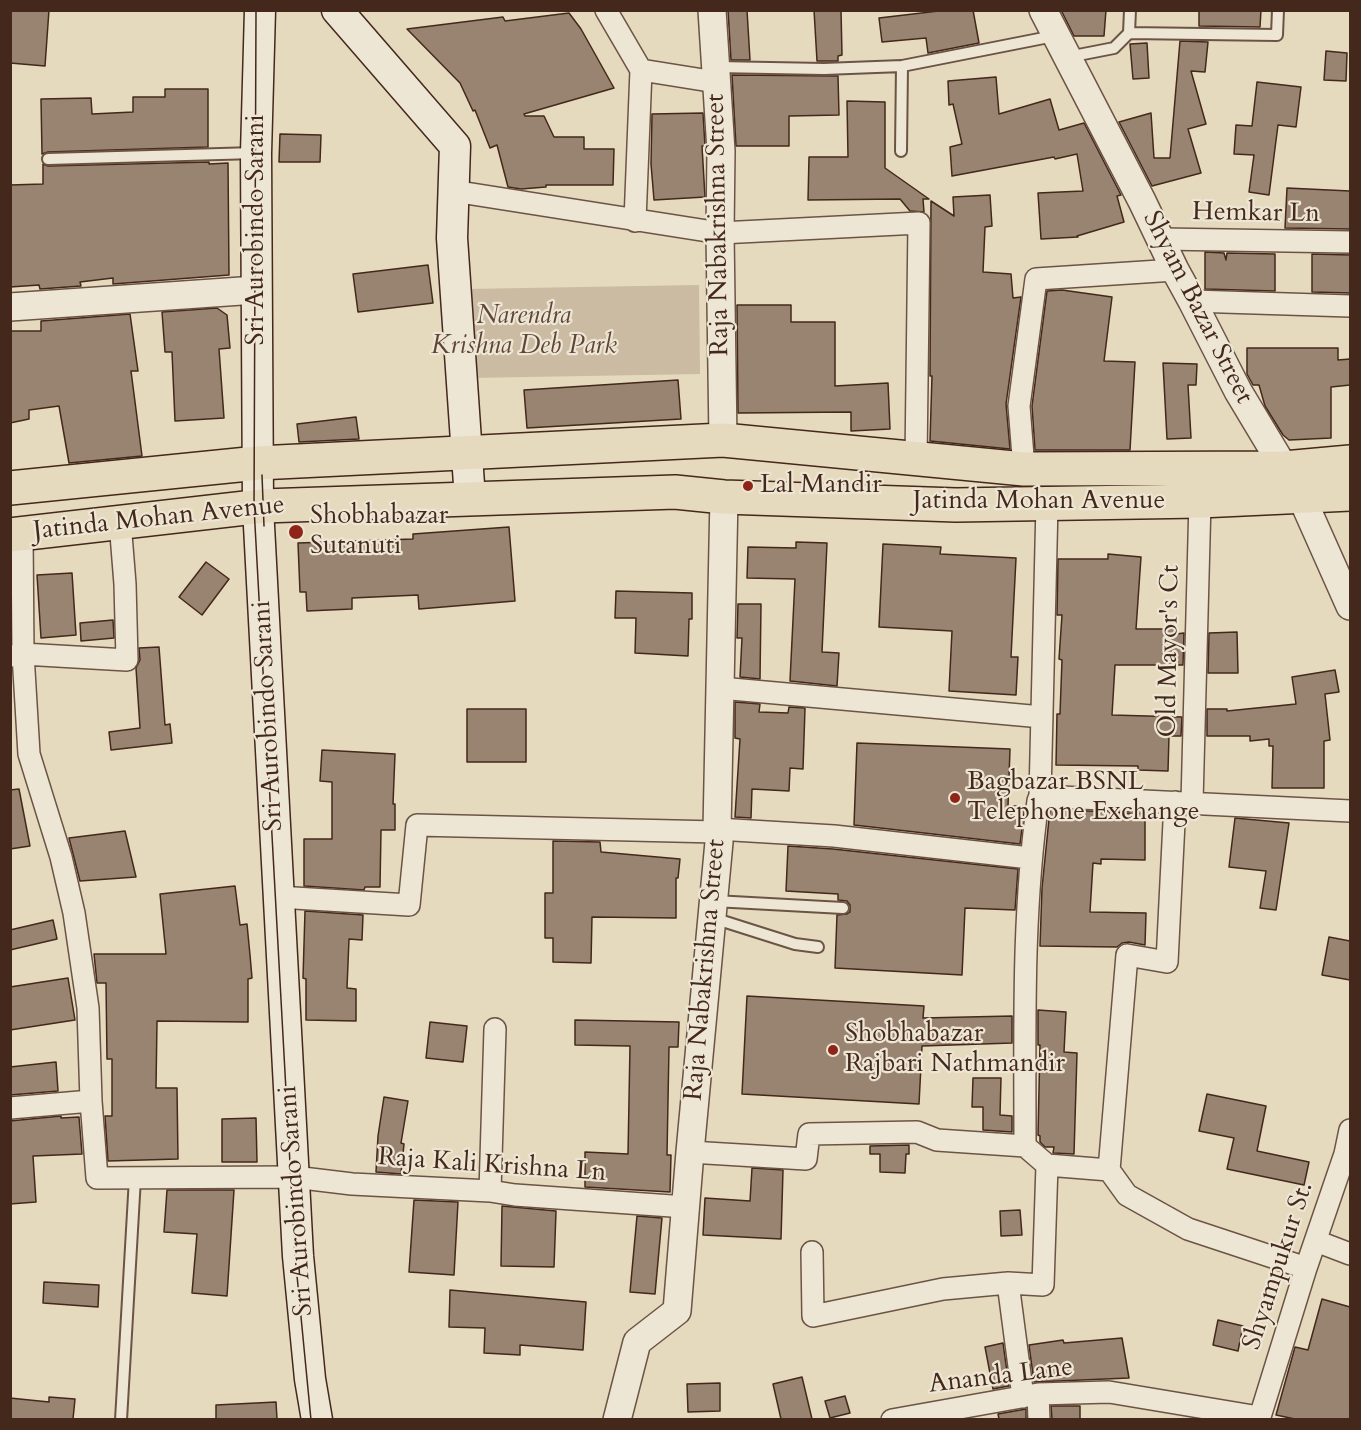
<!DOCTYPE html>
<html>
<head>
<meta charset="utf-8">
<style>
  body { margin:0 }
  #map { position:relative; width:1361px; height:1430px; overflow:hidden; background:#e5d9be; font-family:Cardo,serif }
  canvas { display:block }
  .frame { position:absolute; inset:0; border:12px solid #44281b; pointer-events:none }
</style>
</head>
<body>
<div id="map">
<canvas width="1361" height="1430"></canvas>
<div class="frame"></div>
</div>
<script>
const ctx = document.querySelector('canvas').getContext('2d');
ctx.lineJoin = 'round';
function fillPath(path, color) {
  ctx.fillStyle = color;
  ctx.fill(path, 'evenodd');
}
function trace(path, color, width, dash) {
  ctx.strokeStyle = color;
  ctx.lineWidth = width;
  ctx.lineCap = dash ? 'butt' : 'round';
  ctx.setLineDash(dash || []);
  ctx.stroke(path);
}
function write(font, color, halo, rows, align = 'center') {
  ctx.font = font + ' Cardo,serif';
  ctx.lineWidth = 4.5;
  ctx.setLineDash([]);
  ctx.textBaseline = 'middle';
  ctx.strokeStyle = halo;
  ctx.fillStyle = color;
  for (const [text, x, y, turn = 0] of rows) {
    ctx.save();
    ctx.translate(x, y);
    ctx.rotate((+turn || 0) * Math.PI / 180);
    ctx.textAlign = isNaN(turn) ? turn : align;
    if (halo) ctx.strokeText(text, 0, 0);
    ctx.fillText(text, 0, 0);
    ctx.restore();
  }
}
const green = new Path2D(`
  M699,285L700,374L469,378L467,289Z`);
const building = new Path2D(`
  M10,10H49L45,66L10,63Z
  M728,10H747L750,60H731Z
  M814,10H841L842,55L838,56V61H817Z
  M947,10H973L979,43L928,53L926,38L882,42L879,18Z
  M1061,10H1106L1104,36H1074Z
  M1199,10H1261L1260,27L1199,26Z
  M569,13L581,29L614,88L524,114L525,116H544L554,137H584V149H614L613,185H546V187L521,189L508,187L497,145L490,148L475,110L473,111L460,83L407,29L503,17L505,21Z
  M1180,41L1208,42L1205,72L1191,71L1206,124L1188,129L1201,173L1152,186L1119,122L1151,113L1154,158H1170Z
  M1147,43L1149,78L1133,79L1130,44Z
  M1326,51L1347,53L1346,81L1324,80Z
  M732,75L838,76L839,115L789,116V146H736Z
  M996,77L999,114L1050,99L1059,130L1084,123L1121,195L1117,196L1124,222L1077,236L1078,237L1041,239L1038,193L1083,191L1077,154L1055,159L1054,157L952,176L950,147L962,144L953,104L949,105L948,81Z
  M1257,82L1301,87L1296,127L1278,125L1269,195L1249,192L1254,155L1234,154L1236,125L1252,126Z
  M165,89H208V147L48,152L42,154L41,99L91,98L92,114L133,112V97H165Z
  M847,101L885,102V168L929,199H923L924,212L910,211L900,199L808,200L809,157H848Z
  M703,113L705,146H702L705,197L654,200L651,164L652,114Z
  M280,134L321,135L320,162H279Z
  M209,162V164L228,163L229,275L113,284V278L80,282L81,286L40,289L39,285L10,287V185L43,184V164L48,166Z
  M1287,188L1350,191V229L1285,228Z
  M990,195L992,226L985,227L983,272L1011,274L1013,298L1021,297L1006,404L1010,449L930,441L932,376H930L931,201L954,216L953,197Z
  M1205,252L1224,253L1226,260L1227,253L1275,254V291L1205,289Z
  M1312,254L1350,255V293L1312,292Z
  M428,265L433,303L358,312L353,274Z
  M1062,290L1112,297L1104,361L1135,362L1130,450H1035L1032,406L1047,291Z
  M737,305H791V322H835V386L888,383L890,429L851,431V412L738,413Z
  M217,308L227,315L230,348L219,349L224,418L175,421L172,352H165L162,312Z
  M130,314L138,371H131L142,456L69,463L59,406L29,410V419L10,423V331H41V321Z
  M1247,348H1338V360L1350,359V385L1331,387V438L1289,440L1283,435L1265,406L1259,385H1253L1247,374Z
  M1163,363L1197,364L1196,385H1188L1191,438L1167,439Z
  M678,380L681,419L527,428L524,390Z
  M356,417L359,439L299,442L297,424Z
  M509,527L515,601L419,609L418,595L352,598V609L307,611L306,592H300L298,543L413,539V534Z
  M796,542L827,543L822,652L839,653L837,686L790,681L795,579L747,578L748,547L796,548Z
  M883,544L941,547L940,554L1016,558L1011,657H1018L1016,695L949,691L952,631L879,627Z
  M1108,554L1141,557L1136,629H1176V634L1184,633L1183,665H1115L1112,715L1182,717L1181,736H1169L1168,771L1138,770V766L1056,765L1057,714H1060L1062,660L1059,659L1062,615H1057L1058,559H1108Z
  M206,562L229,579L202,615L179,597Z
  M72,573L76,635L41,638L37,575Z
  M616,591L692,593V619H689L688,656L635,653L636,618H615Z
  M738,604H761L760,679L740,677L742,638H737Z
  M113,620L114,638L81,641L80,623Z
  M1237,632L1238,673H1208L1209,633Z
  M159,647L165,725L170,724L172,743L111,750L109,732L140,728L136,668L140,660L139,648Z
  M1335,670L1339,692L1325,694L1330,740L1324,741V788H1272L1273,746H1269V739L1250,741V736H1207V709H1227V711L1296,704L1292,677Z
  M735,702L760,704L759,712L788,713L789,707L805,708L803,769L790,768L789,791L752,789L751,818L735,817L740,739L735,738Z
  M467,709H526V762H467Z
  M857,743L1010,749L1008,806H1025L1020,844L854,825Z
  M322,750L395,754L393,804H395V830H381L380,887H365L364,890L304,886V839H332V782L320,781Z
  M19,789L30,846L10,849V790Z
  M1050,809L1145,814V860L1101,859V864L1093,863L1090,912L1146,913L1145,945L1129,942L1122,943L1117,947L1040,946L1042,888Z
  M1235,818L1289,823L1276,910L1260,908L1266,871L1229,867Z
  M125,831L136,877L80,881L69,838Z
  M553,841L600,842L601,852L680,859L678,878H676V918L592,917L591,963L553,962V938H545V893H553Z
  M788,846L833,849L1018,869L1015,910L965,908L962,975L835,968L837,915L847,914L850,912V905L847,901L838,900V894L786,891Z
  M235,886L240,925L247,924L250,955L252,978L248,979V1022L157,1021L156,1088H177L178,1159L108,1161L105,1116H112V1059H107L106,983H97L94,954H166L160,894Z
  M305,911L363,915L362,940L349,939L347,988L356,989V1021L306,1020V979L303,978Z
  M53,920L57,939L10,950V930Z
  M1329,937L1350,941V980L1322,975Z
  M68,978L75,1020L10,1030V987Z
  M747,996L924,1006L923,1018L1012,1016V1043L922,1046L919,1104L742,1094Z
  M1038,1010L1066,1012L1064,1052L1077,1053L1074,1154L1053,1153L1054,1147H1045L1040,1142V1136L1038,1135L1040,1045H1038Z
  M575,1020L679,1022L678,1047H669L667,1155H671L670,1192L585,1187V1152L628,1154L630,1046L575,1045Z
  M430,1022L467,1026L463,1062L426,1058Z
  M56,1062L58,1091L10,1095V1067Z
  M973,1078H1001L1000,1115L1012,1116V1132L983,1130V1107H972Z
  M1207,1094L1266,1106L1257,1151L1309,1162L1304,1185L1227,1169L1234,1138L1199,1131Z
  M384,1097L408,1101L401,1143L404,1144L401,1174L376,1172L378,1136Z
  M61,1116V1118L79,1117L82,1154L33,1156L36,1202L10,1204V1121Z
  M256,1118L257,1162H222V1119Z
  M909,1145V1154H906L905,1173L880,1172V1154H870V1146Z
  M752,1168L783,1170L781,1239L703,1235L705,1198L750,1201Z
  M167,1190H234L227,1296L192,1293L197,1234L164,1232Z
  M414,1200L458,1202L454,1275L409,1272Z
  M502,1206L556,1211L554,1267L501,1266Z
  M1020,1210L1022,1235L1001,1236L1000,1211Z
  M637,1216L662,1218L655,1294L630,1292Z
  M44,1282L99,1285L98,1307L43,1303Z
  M450,1290L586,1302L583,1350L520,1345V1355L484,1353L485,1328L449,1327Z
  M1322,1299L1350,1307V1419H1295L1276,1415L1295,1347L1308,1350Z
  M1218,1320L1243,1326L1238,1351L1213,1345Z
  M1122,1338L1129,1378L1034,1382L1029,1345L1063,1340L1064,1343Z
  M1003,1343L1009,1386L993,1389L985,1347Z
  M802,1377L812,1419H781L773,1384Z
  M720,1383V1411L688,1412L687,1384Z
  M845,1396L850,1413L830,1418L825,1401Z
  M49,1397L75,1399L73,1419H10V1398L49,1402Z
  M276,1402L277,1419H216V1405Z
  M1051,1406H1080V1419H1052Z
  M1026,1409V1419H999L998,1414Z`);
const service = new Path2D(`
  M1129,33L1130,10
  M1068,57L1114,48L1129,33L1277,35L1278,10
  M716,67L824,69L902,66L1054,36
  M901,151L902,66
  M48,159L255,153
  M714,901L843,908
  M713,918L795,944L818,947
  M121,1420L135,1178`);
const minor = new Path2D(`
  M606,10L641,70L716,82
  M453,191L720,233L919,223L916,460
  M635,221L641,70
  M1162,239L1350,242
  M1192,301L1350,306
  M1024,469L1019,406L1036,279L1175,270
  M22,534L23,654L29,754L61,857L74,913L88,1008L91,1101L97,1178L294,1177L352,1184L490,1191L515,1195L686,1207
  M11,656L23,654L127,660L125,584L120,522
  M720,688L1042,717
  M1040,796L1350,811
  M1192,802L1200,501
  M717,829L834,836L1030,858
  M278,897L409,905L417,825L717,832
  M10,1108L91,1101
  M690,1152L806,1159L809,1134L917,1132L937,1140L1025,1146
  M1047,1165L1109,1170L1127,1195L1188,1229L1306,1268
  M1109,1170L1127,955L1167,962L1175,802
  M490,1191L495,1029
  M1316,1241L1350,1254
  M812,1252L813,1316L943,1289L1008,1283L1043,1285L1047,1165L1025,1146C1025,1030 1022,915 1038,801L1040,796L1047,504
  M1008,1283L1023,1397
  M1038,1394L1039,1420
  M892,1420L1038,1394L1109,1392L1259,1417
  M1259,1420L1306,1268L1345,1154L1350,1130`);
const tertiary = new Path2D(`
  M712,10L721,151L720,233L723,440
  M1043,10L1142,201L1175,270L1192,301L1238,391L1301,496L1350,606
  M10,307L256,290
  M617,1420L637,1342L677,1311L690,1152L719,842L717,829L724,497`);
const secondary = new Path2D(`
  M260,10L256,153L258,507L298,1256L310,1379L317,1420
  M337,10L455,146L452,238L470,499`);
const primary = new Path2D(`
  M10,488L258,463L723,440L1024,469L1284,468L1350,462
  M10,535L263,506L675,492L724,497L956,505L1200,501L1350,494`);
const tram = new Path2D(`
  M256,10L254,507L295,1255L311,1420
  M262,475L264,526`);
const markers = [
  [748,486,6,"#8f2418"],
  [296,532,8,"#8f2418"],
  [955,798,6,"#8f2418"],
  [833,1050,6,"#8f2418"]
];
const streetNames = [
  ["Hemkar Ln",1256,214,1],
  ["Raja Nabakrishna Street",719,225,-91],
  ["Sri Aurobindo Sarani",257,230,-90],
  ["Shyam Bazar Street",1197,308,63],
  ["Jatinda Mohan Avenue",1039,502],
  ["Jatinda Mohan Avenue",159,519,-6],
  ["Old Mayor's Ct",1170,651,-89],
  ["Sri Aurobindo Sarani",269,716,-93],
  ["Raja Nabakrishna Street",706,970,-85],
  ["Raja Kali Krishna Ln",492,1166,4],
  ["Sri Aurobindo Sarani",297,1201,-94],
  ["Shyampukur St.",1279,1266,-72],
  ["Ananda Lane",1001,1377,-7]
];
const parkNames = [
  ["Narendra",524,317],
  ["Krishna Deb Park",524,347]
];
const poiNames = [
  ["Lal Mandir",760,486],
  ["Shobhabazar",310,517],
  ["Sutanuti",310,547],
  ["Bagbazar BSNL",967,783],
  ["Telephone Exchange",967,813],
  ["Shobhabazar",845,1035],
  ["Rajbari Nathmandir",845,1065]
];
fillPath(green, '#cabba2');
fillPath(building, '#988470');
trace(building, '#44281b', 1.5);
trace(service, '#6c5444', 14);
trace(minor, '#6c5444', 24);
trace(tertiary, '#6c5444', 30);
trace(secondary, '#44281b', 33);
trace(primary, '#44281b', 36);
trace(service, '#eee6d5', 10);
trace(minor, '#eee6d5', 21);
trace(tertiary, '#eee6d5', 27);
trace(secondary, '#eee6d5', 30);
trace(primary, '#e5d9be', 33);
trace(tram, '#44281b', 1.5);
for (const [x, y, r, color] of markers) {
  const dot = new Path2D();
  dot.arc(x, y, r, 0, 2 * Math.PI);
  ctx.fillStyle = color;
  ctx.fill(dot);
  trace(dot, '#eee6d5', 2);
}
write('26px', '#44281b', '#eee6d5', streetNames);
write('italic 26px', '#5f4536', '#eee6d5', parkNames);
write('26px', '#44281b', '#eee6d5', poiNames, 'left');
</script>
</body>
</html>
